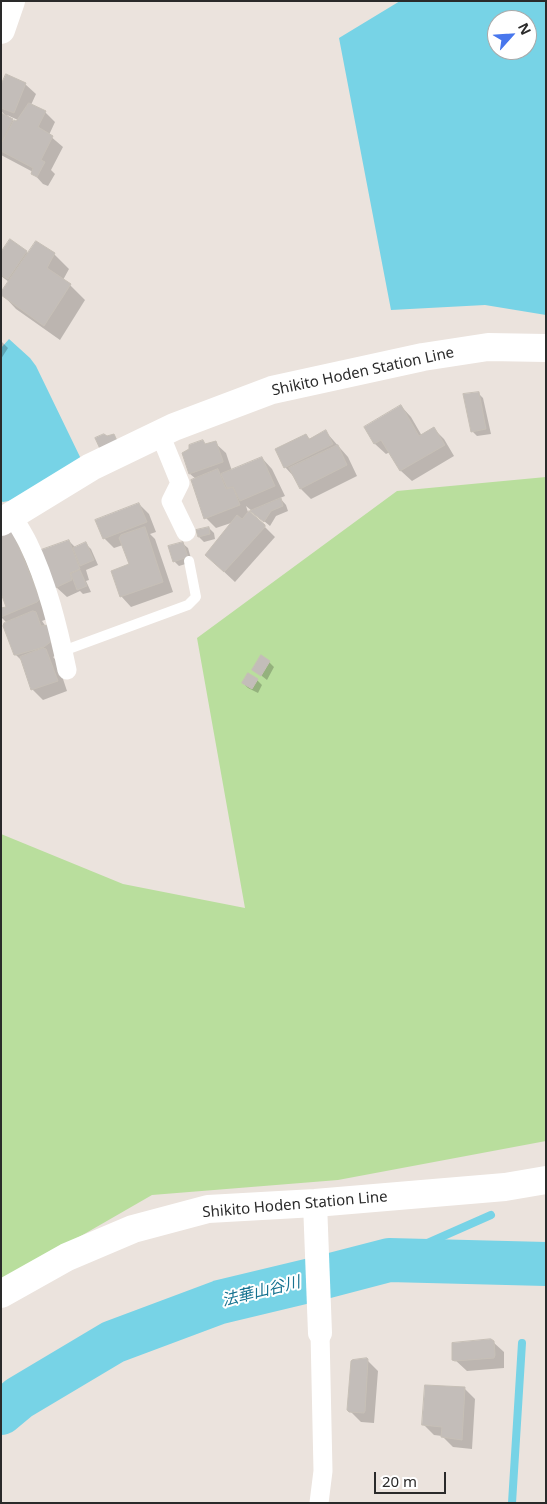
<!DOCTYPE html>
<html>
<head>
<meta charset="utf-8">
<style>
  body { margin:0 }
  #map { position:relative; width:547px; height:1504px; overflow:hidden; background:#ebe3dd; font-family:"Noto Sans",sans-serif }
  canvas { display:block }
  .frame { position:absolute; inset:0; border:2px solid #2a2a2a; pointer-events:none }
  .north { position:absolute; left:487px; top:10px; width:50px; height:50px; box-sizing:border-box; background:#fff; border:1px solid #aaa; border-radius:50%; rotate:64deg; font-size:14px; font-weight:700; line-height:20px; text-align:center; color:#2a2a2a }
  .north::after { content:''; display:block; margin:auto; width:18px; height:22px; background:#4877ed; clip-path:polygon(50% 0,100% 100%,50% 72%,0 100%) }
  .scale { position:absolute; left:374px; top:1472px; width:72px; height:22px; box-sizing:border-box; border:2px solid #2a2a2a; border-top:0; padding-left:6px; font-size:15px; line-height:18px; white-space:nowrap; color:#2a2a2a; -webkit-text-stroke:4px #fff; paint-order:stroke }
</style>
</head>
<body>
<div id="map">
<canvas width="547" height="1504"></canvas>
<div class="frame"></div>
<div class="north">N</div>
<div class="scale">20 m</div>
</div>
<script>
const ctx = document.querySelector('canvas').getContext('2d');
ctx.lineJoin = 'round';
function fillPath(path, color) {
  ctx.fillStyle = color;
  ctx.fill(path, 'evenodd');
}
function trace(path, color, width, dash) {
  ctx.strokeStyle = color;
  ctx.lineWidth = width;
  ctx.lineCap = dash ? 'butt' : 'round';
  ctx.setLineDash(dash || []);
  ctx.stroke(path);
}
function write(font, color, halo, rows, align = 'center') {
  ctx.font = font + ' "Noto Sans","Noto Sans JP",sans-serif';
  ctx.lineWidth = 4;
  ctx.setLineDash([]);
  ctx.textBaseline = 'middle';
  ctx.strokeStyle = halo;
  ctx.fillStyle = color;
  for (const [text, x, y, turn = 0] of rows) {
    ctx.save();
    ctx.translate(x, y);
    ctx.rotate((+turn || 0) * Math.PI / 180);
    ctx.textAlign = isNaN(turn) ? turn : align;
    if (halo) ctx.strokeText(text, 0, 0);
    ctx.fillText(text, 0, 0);
    ctx.restore();
  }
}
const green = new Path2D(`
  M546,477V1141L338,1180L152,1195L1,1282V834L123,884L245,908L197,638L397,491Z`);
const water = new Path2D(`
  M400,1H546V315L485,305L391,310L339,38ZM497,20H527V50H497Z
  M9,339L30,358L36,366L82,461L14,500L3,502L1,501V348Z`);
const shadow = new Path2D(`
  M25,84L36,94L31,105L45,112L55,122L49,135L63,147L51,170L55,174L48,186L43,184L33,173V172L1,155V114L7,117L1,111V88ZM7,115L18,120L16,122H14Z
  M11,241L29,254H54L69,269L63,280L70,285L85,300L60,340L16,309L2,294L9,282L1,276V254Z
  M1,341L8,348L1,359Z
  M478,393L483,398L491,434L477,436L472,431Z
  M401,406L411,417L422,436L434,429L444,439L454,456L412,481L401,471L390,452L386,454L375,444L366,427Z
  M326,432L348,457L357,476L311,499L301,489L295,478L285,467L306,436L310,439Z
  M203,442L206,445L215,443L226,453L232,471L262,458L272,469L285,496L280,498L286,505L288,511L276,516L270,526L246,506L248,512L264,526L275,537L235,582L206,555L234,522L216,528L206,518L196,479L190,474Z
  M139,504L149,514L156,532L150,534L155,539L173,592L131,607L121,596L131,565L123,545L114,548L104,538Z
  M209,528L214,533L215,539L204,542L199,537L197,531Z
  M10,533L28,549L52,617L42,621L63,651L53,657L57,661L67,691L43,700L32,689L23,662L15,654L7,623L1,617L8,607Z
  M69,541L76,548L86,544L91,549L98,565L86,570L89,580L86,581L91,592L83,594L80,591L67,597L56,587Z
  M182,543L188,548L192,562L179,566L174,561Z
  M269,662L274,667L267,680L253,669Z
  M257,680L262,685L258,693L248,688L243,683Z
  M493,1342L504,1352V1368L467,1371L454,1359Z
  M366,1359L378,1371L374,1423L361,1422L348,1409Z
  M464,1388L475,1399L472,1449L453,1447L442,1436L434,1435L424,1425Z`);
const stream = new Path2D(`
  M389,1260L491,1215
  M512,1503L522,1343`);
const river = new Path2D(`
  M1,1413L19,1398L113,1342L220,1302L316,1279L389,1260L546,1264`);
const building = new Path2D(`
  M6,74L26,83L14,113L1,108V85Z
  M29,103L46,111L38,127L53,136L41,160L45,162L37,177L31,174L33,168L1,151V144L14,120L16,121Z
  M1,113L13,119L1,143Z
  M10,239L27,251L8,279L1,275V252Z
  M36,241L55,253L47,268L71,284L44,326L1,295V292Z
  M479,392L486,429L471,432L463,394Z
  M401,405L419,436L434,427L445,445L400,471L381,440L374,444L364,427Z
  M326,430L333,444L284,468L275,449L306,434L309,439Z
  M104,434L107,436L114,434L118,443L101,451L95,438Z
  M203,440L205,444L216,441L223,461V462L189,474L182,453L189,449V445Z
  M338,445L347,465L300,489L289,468Z
  M262,457L275,486L240,501L233,487L227,488L221,474Z
  M218,469L226,489L233,487L240,505L204,519L191,480Z
  M281,498L283,506L271,511L264,522L250,511Z
  M139,503L147,522L103,539L95,520Z
  M249,511L265,525V527L224,572L205,555L237,515L242,519Z
  M145,527L163,582L120,597L111,571L129,564L119,538L121,535Z
  M209,527L210,534L198,537L196,530Z
  M10,531L13,532L40,599L37,602L1,617V608L6,607L1,593V536Z
  M69,540L80,569L70,573L72,580L55,588L41,550Z
  M86,542L94,560L80,566L73,548Z
  M183,542L188,557L173,562L168,546Z
  M80,570L87,586L77,590L71,574Z
  M33,611L36,612L41,626L48,625L53,640L44,647L16,655H14L3,626L4,623Z
  M43,648L46,649L58,681L31,690L20,657Z
  M261,655L270,661L261,676L252,670Z
  M248,673L258,679L252,689L242,683Z
  M491,1339L494,1341L495,1355L494,1358L455,1361L452,1360V1343Z
  M367,1358L368,1359L365,1411L364,1413L349,1412L347,1410L351,1361L352,1360Z
  M425,1385L465,1387L462,1440L441,1437L442,1427L422,1425Z`);
const service = new Path2D(`
  M63,651L188,605L196,597L189,561`);
const minor = new Path2D(`
  M160,434L180,483L171,501L186,532
  M12,515C17,524 23,533 28,543C47,582 58,627 67,670
  M319,1503L323,1471L320,1333`);
const tertiary = new Path2D(`
  M315,1203L320,1333`);
const secondary = new Path2D(`
  M1,30L11,1
  M1,522L91,467L174,427L272,390L423,357L488,347L546,348
  M1,1294L67,1257L133,1229L208,1209L315,1203L505,1187L546,1180`);
const streetNames = [
  ["Shikito Hoden Station Line",363,372,-12],
  ["Shikito Hoden Station Line",295,1205,-5]
];
const waterNames = [
  ["法華山谷川",261,1292,-14]
];
fillPath(green, '#b9de9d');
fillPath(water, '#77d3e6');
fillPath(shadow, '#0003');
trace(stream, '#77d3e6', 8);
trace(river, '#77d3e6', 44);
fillPath(building, '#c3bdb9');
trace(building, '#c6bfb6', 1);
trace(service, '#fff', 10);
trace(minor, '#fff', 19);
trace(tertiary, '#fff', 24);
trace(secondary, '#fff', 28);
write('15px', '#2a2a2a', '#fff', streetNames);
write('italic 16px', '#177391', '#fff', waterNames);
</script>
</body>
</html>
